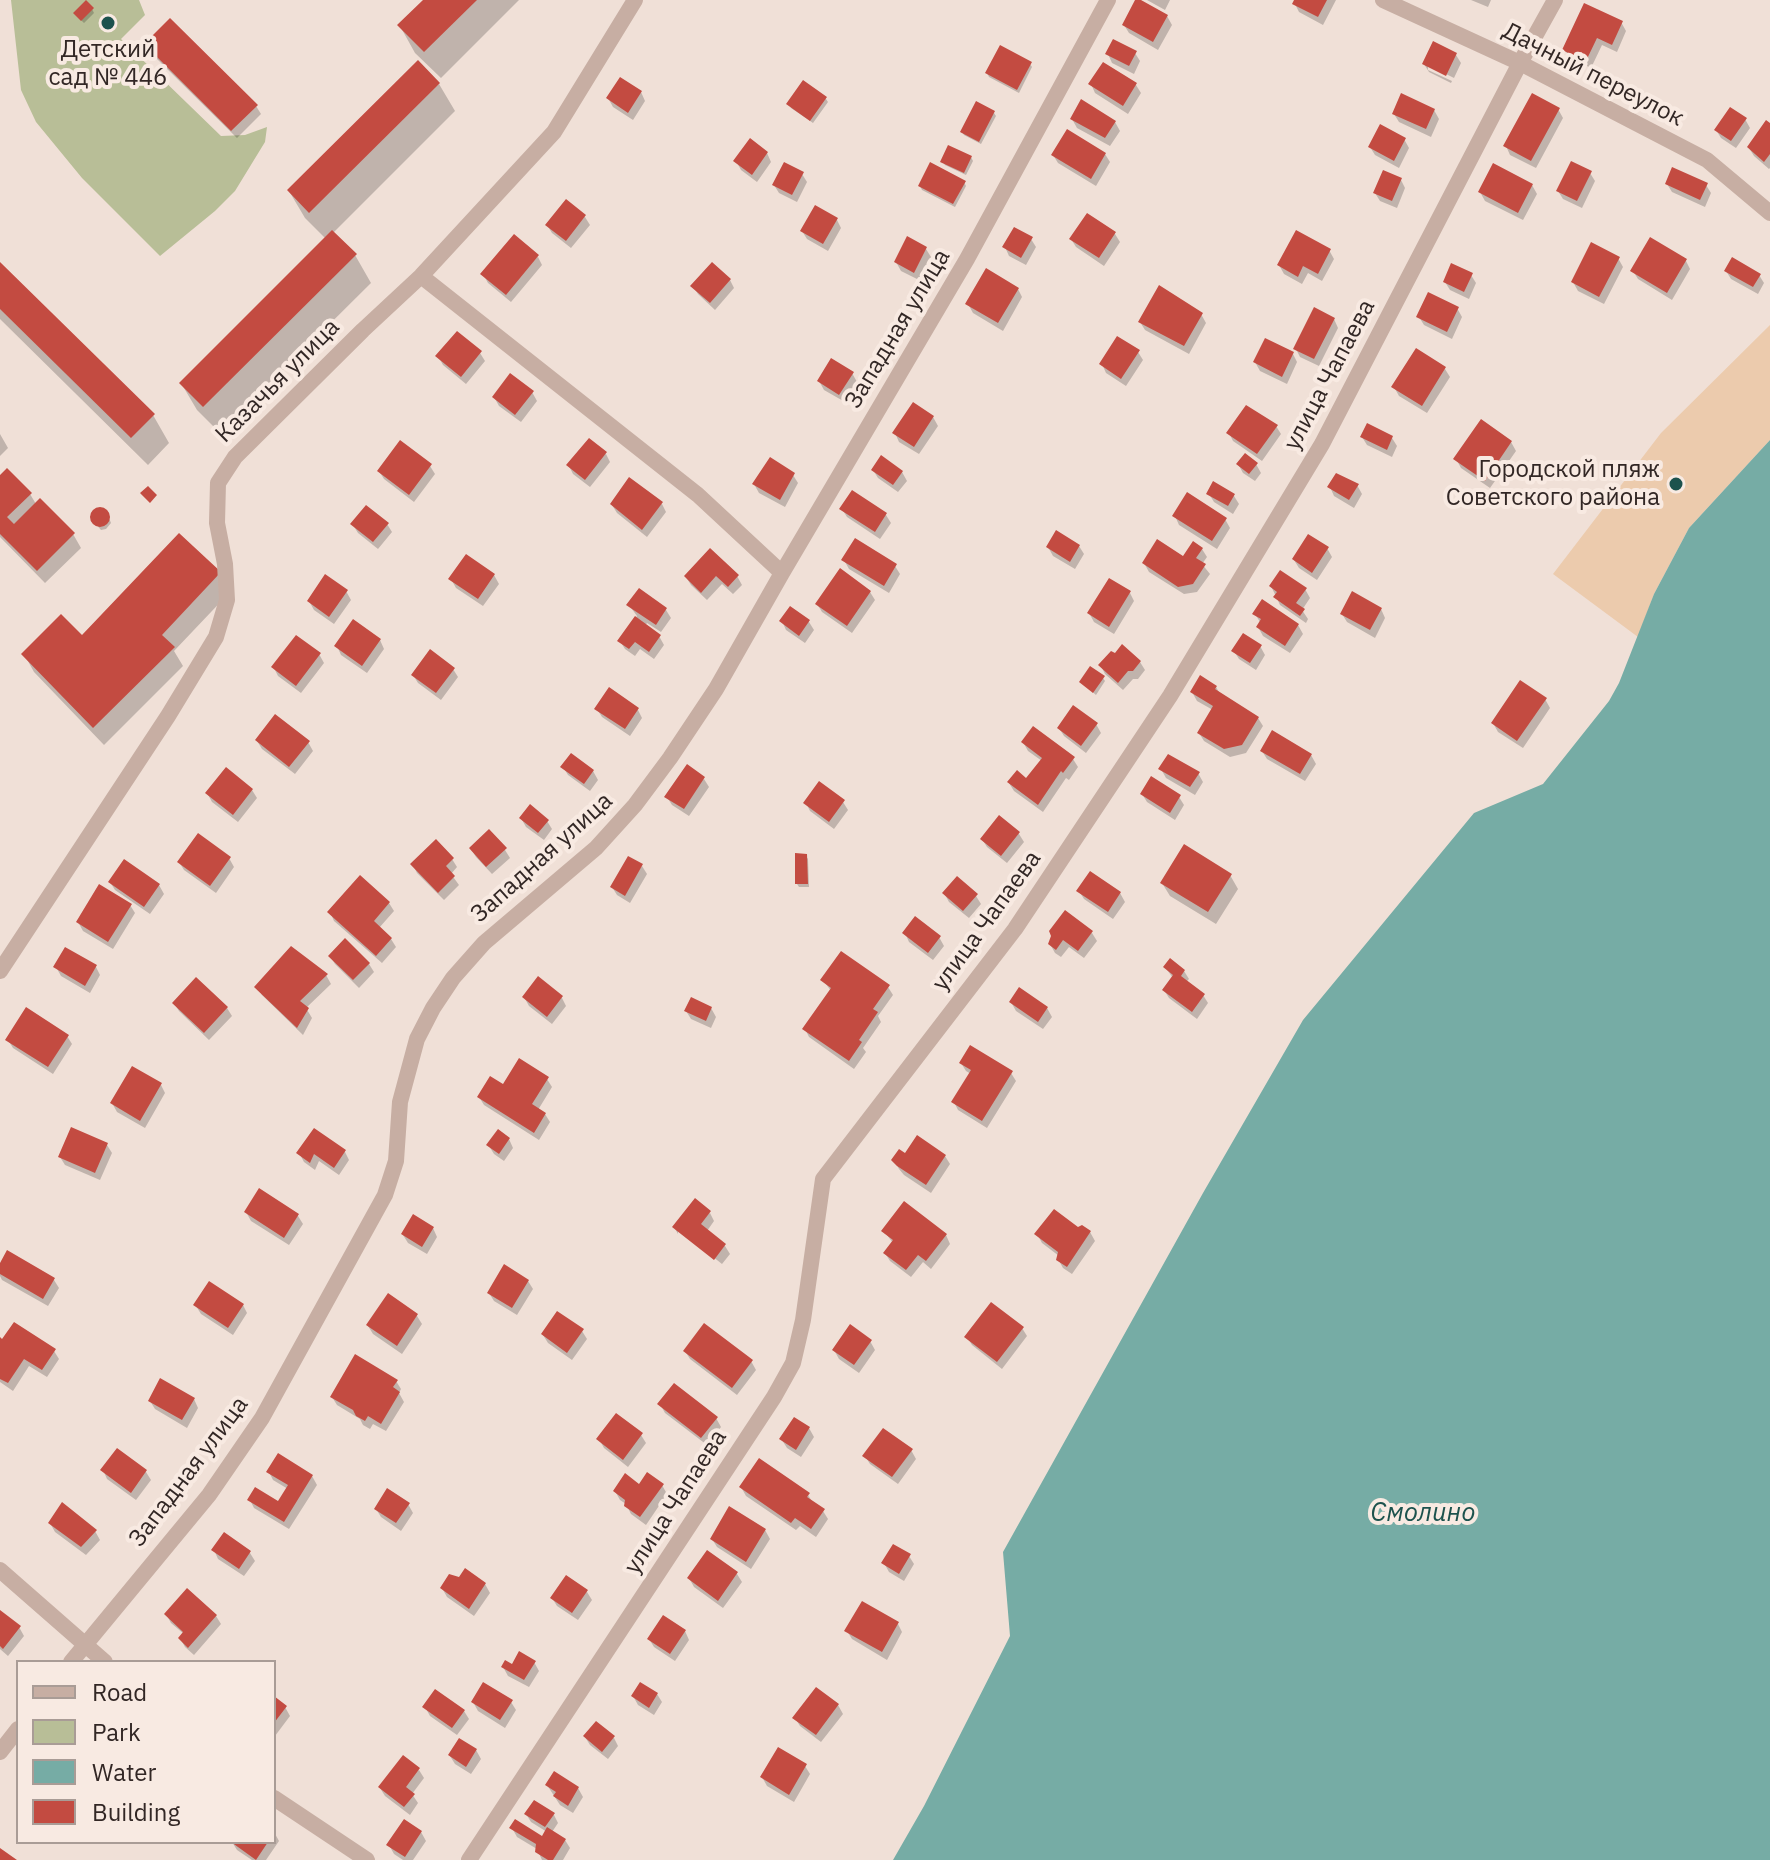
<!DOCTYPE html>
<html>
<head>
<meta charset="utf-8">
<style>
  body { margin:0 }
  #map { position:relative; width:1770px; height:1860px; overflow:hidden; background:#f0e0d7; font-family:"IBM Plex Sans",sans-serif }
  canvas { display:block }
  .legend { position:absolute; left:16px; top:1660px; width:260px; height:184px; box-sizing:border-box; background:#f8eae2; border:2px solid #a99c96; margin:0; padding:10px 14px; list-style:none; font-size:24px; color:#322725 }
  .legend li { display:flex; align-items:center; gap:16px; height:40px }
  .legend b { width:40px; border:2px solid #a99c96 }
</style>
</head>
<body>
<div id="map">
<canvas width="1770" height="1860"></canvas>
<ul class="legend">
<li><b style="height:10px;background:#c7aea3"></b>Road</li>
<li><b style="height:22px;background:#b8be97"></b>Park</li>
<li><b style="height:22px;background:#76aca5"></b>Water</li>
<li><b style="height:22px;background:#c34b41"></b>Building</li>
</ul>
</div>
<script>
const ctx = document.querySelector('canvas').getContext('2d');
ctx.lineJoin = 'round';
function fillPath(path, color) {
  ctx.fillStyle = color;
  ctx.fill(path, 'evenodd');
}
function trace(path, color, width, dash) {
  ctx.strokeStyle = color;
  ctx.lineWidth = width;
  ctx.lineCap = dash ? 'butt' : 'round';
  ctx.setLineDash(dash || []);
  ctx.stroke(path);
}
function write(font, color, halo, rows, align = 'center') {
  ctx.font = font + ' "IBM Plex Sans",sans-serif';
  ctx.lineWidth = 8;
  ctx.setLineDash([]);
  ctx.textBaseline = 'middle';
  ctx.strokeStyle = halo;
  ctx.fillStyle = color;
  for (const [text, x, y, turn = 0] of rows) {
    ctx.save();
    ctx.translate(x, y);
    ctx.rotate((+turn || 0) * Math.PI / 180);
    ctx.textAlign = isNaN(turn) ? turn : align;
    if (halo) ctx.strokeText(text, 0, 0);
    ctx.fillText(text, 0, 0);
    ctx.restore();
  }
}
const green = new Path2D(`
  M11,0H139L145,15L121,39L221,136L245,135L267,127L265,142L235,191L215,211L160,256L82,178L36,122L21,90Z`);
const sand = new Path2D(`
  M1770,325V440L1689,528L1654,594L1638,637L1553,574L1661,433Z`);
const water = new Path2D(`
  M1770,440V1860H893L924,1806L1010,1636L1003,1552L1203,1193L1303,1020L1474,813L1543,784L1609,701L1619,683L1654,594L1689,528Z`);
const shadow = new Path2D(`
  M425,0H519L441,78L415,53L400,26Z
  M1147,0H1170L1165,10Z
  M1296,0H1336L1323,25L1299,12L1295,4Z
  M1471,0H1491L1488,7Z
  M92,9L94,13L84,23L78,17Z
  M1167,16L1172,25L1158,50L1129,33L1124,25Z
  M1621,22L1626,31L1617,52L1602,45L1591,68L1570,58L1565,50Z
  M147,44L256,106L261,114L237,138L151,53Z
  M1135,53L1140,61L1134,74L1112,63L1108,54Z
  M1456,55L1461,63L1454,78L1428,65V70L1452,81L1451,83L1429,72L1424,64Z
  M1030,64L1032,67L1019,93L989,77L987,73Z
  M1103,64L1136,85L1141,93L1128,114L1095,93L1091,84Z
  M804,83L826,99L828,102L813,123L791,108L789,104Z
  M439,84L455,111L333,233L355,255L371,283L220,433L197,410L181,383L326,239L305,218L289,191Z
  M641,92L645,101L633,120L613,107L608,98Z
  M1558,109L1563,118L1536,168L1510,155L1506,146Z
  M1434,110L1439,119L1431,137L1399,122L1394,114Z
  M994,113L996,116L981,144L964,135L962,132Z
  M1072,119L1115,122L1120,131L1110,146L1077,128Z
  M1745,119L1750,128L1736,148L1721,138L1716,130Z
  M1770,125V168L1769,169L1754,156L1749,148Z
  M1404,139L1409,148L1399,168L1375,155L1370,147Z
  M767,153L771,162L757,182L741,170L736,161Z
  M1105,154L1110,162L1096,186L1058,163L1053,155Z
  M971,157L973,161L966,175L945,165L943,162Z
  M1590,173L1595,181L1582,208L1563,199L1558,191Z
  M802,174L807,182L797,202L779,193L774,185Z
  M1401,180L1405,188L1397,208L1380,201L1375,193Z
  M964,182L966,186L955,207L922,190L920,186Z
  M1667,184L1706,185L1711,193L1705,207L1672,192Z
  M1532,185L1537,194L1523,220L1485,201L1480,192Z
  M566,202L585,217L590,225L571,248L552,233L547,225Z
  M837,220L841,228L828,251L807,239L802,231Z
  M1115,234L1120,242L1104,266L1076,247L1071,239Z
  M1031,239L1036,247L1026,265L1009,256L1005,247Z
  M926,249L931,257L919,280L901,271L896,262Z
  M1329,250L1334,259L1322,281L1308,273L1302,284L1284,274L1279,265Z
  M538,257L542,265L511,302L488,283L483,274Z
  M1618,258L1623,267L1604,304L1578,291L1573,282Z
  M1686,261L1690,269L1672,300L1638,279L1633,271Z
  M0,264L153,415L169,443L148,465L0,319Z
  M1726,271L1759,275L1764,283L1758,294L1731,279Z
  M1471,275L1476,283L1469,299L1450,290L1445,282Z
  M730,280L734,288L715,310L698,294L693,286Z
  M1018,289L1022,297L1003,331L973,313L968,304Z
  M1457,308L1462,317L1452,339L1424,325L1419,317Z
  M1201,314L1206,323L1189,354L1145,330L1140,322Z
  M1334,319L1338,328L1319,366L1300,357L1296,349Z
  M1138,352L1143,360L1126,386L1106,373L1102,364Z
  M480,353L485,361L466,384L443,365L438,356Z
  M1293,354L1297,362L1287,384L1260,371L1255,362Z
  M1445,369L1450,377L1427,413L1399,396L1394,387Z
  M852,373L857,382L845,402L824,390L819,381Z
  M532,392L537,401L521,422L499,406L494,397Z
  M933,417L938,426L919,454L899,442L895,433Z
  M1276,426L1281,434L1262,461L1233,441L1229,433Z
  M0,434L8,448L0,456Z
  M1362,437L1392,438L1397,446L1392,457L1367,445Z
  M1511,442L1516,451L1490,488L1461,468L1456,459Z
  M606,454L610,462L590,487L573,474L569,466Z
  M1238,464H1256L1261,473L1255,481L1243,473Z
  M430,466L435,474L414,502L384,479L379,471Z
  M873,470L902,472L907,481L898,492L878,478Z
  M793,475L798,483L785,507L759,493L754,484Z
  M0,477L30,494L36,504L73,534L81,548L45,583L0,537Z
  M1357,485L1362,494L1354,508L1334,496L1330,487Z
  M1209,494L1234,496L1239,504L1233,514L1214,502Z
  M662,504L666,512L647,537L617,513L612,505Z
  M842,509L886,515L891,523L880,539L847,517Z
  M103,510L109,518L111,523L106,529L101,530L94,522L93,516L95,512Z
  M1175,516L1225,519L1230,528L1217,549L1179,525Z
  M387,524L392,532L378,549L358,533L353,525Z
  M1079,546L1084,554L1075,569L1053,556L1048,547Z
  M1327,548L1332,557L1317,580L1299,568L1294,560Z
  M1202,549L1207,557L1202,564L1210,574L1197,592L1184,594L1149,572L1144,563L1184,559Z
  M710,551L737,576L742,585L733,594L722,584L707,600L691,585L686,577Z
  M844,560L895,566L900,574L889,593L849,569Z
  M220,574L230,592L174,651L183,666L104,745L34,672L24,654L82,638Z
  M494,575L499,584L483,606L456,588L451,579Z
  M1271,586L1305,589L1310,598L1302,610L1308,619L1306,623L1280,605Z
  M346,591L351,600L334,624L314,610L309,601Z
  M870,592L875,600L852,633L822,612L817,604Z
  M1130,593L1134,601L1114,634L1094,622L1089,613Z
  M629,605L666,610L671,618L661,632L647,623L645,626L659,636L664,645L654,659L640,649L635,656L625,649L620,641L637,616Z
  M791,608L809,622L814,630L805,643L786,630L782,621Z
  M1381,609L1385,618L1375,638L1347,622L1342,614Z
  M1255,614L1298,625L1303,634L1290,653L1263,636L1258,627L1260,622Z
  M380,640L384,649L367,673L341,655L337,646Z
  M1260,646L1265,655L1256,670L1239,659L1234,651Z
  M319,654L324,663L301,693L278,676L274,668Z
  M1140,662L1145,670L1138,679H1133L1123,690L1105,674L1101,666Z
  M453,669L458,677L441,700L418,683L413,675Z
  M1103,678L1105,681L1096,695L1081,682Z
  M1216,687L1220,694L1258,718L1263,726L1246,753L1230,757L1204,741L1199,733L1213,710L1197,701L1192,692Z
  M1545,699L1550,708L1523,748L1498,732L1493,723Z
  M597,709L638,710L642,718L630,736L602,717Z
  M1096,724L1101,733L1086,753L1064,736L1059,728Z
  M257,741L308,742L313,751L295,774L262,749Z
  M1023,742L1073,759L1078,767L1069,780L1066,778L1043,812L1014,791L1009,783L1027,780L1042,761L1028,751Z
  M1262,751L1311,755L1316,764L1305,781L1267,759Z
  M563,767L593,771L598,780L590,791L568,775Z
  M1161,769L1198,773L1203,782L1195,795L1166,778Z
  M704,779L709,787L689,816L672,805L667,797Z
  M252,790L257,798L238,822L212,802L207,793Z
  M1142,794L1179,797L1184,805L1175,820L1147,802Z
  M843,802L848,810L834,829L810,811L806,803Z
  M521,818L547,821L552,829L544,840L526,827Z
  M999,818L1019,834L1024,842L1007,863L987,847L982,839Z
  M471,849L505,850L510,858L492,874L476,857Z
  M806,856L808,859L809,887H799L797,884Z
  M229,858L234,867L216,893L184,870L179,862Z
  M452,859L457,867L451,874L459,885L444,900L417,873L413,865Z
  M642,866L647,874L630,903L617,895L612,887Z
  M1230,875L1238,889L1216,924L1170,896L1162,883Z
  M110,882L159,885L164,894L150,914L115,890Z
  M1079,891L1120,893L1125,902L1113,919L1084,899Z
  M944,893L976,896L981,904L969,918L949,902Z
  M389,903L394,911L379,928L391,939L396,947L382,963L334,921L330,912Z
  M130,905L135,913L113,949L83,931L78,922Z
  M905,933L939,937L944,946L933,960L909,942Z
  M1092,933L1097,941L1084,958L1069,947L1061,957L1055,953L1050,944L1053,936Z
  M330,956L369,964L374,972L359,988L335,964Z
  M56,967H96L100,975L90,993L61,976Z
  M1165,967L1184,971L1189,979L1186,982L1203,995L1208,1003L1197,1019L1169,998L1164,990L1173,978Z
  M326,975L331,984L306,1008L312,1018L303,1035L262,995L257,987Z
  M823,980L888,987L893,995L878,1016L881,1022L863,1048L866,1052L854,1069L809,1037L805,1029L831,991Z
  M524,997L562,998L566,1006L552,1024L529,1006Z
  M1011,1002L1047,1008L1052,1017L1043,1029L1016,1011Z
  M174,1003L227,1008L232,1016L209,1040L179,1011Z
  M711,1008L716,1017L711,1028L691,1019L686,1011Z
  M67,1036L72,1044L53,1074L13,1048L8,1040Z
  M961,1063L1011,1073L1016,1081L987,1128L958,1110L954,1102L971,1074L966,1071Z
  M547,1079L552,1087L538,1110L545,1114L550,1122L539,1140L484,1105L479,1097L503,1087Z
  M161,1085L165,1093L145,1128L117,1112L112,1103Z
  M509,1139L513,1148L504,1161L494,1154L489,1146Z
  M107,1145L112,1153L100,1180L65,1165L60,1157Z
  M345,1152L349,1160L339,1175L319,1161L315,1170L304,1162L299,1153Z
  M906,1156H945L950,1164L931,1193L904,1175L899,1169L894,1160Z
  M260,1191L298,1216L303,1224L289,1245L251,1221L246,1212Z
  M710,1213L714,1221L707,1231L725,1246L730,1254L722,1264L678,1229V1234L674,1227Z
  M433,1228L437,1237L427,1254L408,1243L403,1235Z
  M1078,1230L1090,1232L1095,1241L1072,1274L1063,1268L1058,1259L1059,1256L1042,1243L1037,1234Z
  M884,1231L946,1235L950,1244L931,1269L923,1262L911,1277L890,1261L885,1253L893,1243Z
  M0,1267L54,1280L59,1288L48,1306L2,1280L0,1276Z
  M528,1281L533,1289L517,1315L494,1301L489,1293Z
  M388,1296L417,1316L422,1324L402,1354L373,1334L368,1326Z
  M243,1305L247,1313L233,1335L201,1314L196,1306Z
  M1022,1328L1027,1336L1002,1369L972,1345L967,1337Z
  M582,1331L587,1339L572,1360L548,1343L543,1335Z
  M0,1340L54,1351L59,1359L47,1377L29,1366L13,1391L0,1382Z
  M870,1341L875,1350L859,1373L839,1359L834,1350Z
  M685,1351L751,1361L756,1370L737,1395L690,1359Z
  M396,1381L401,1389L399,1393L404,1402L386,1431L373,1424L370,1429L363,1425L360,1419L337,1405L332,1397Z
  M194,1399L198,1408L187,1428L155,1409L150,1401Z
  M660,1404L716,1418L721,1427L707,1445L665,1413Z
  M809,1428L814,1437L801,1457L787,1448L782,1440Z
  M641,1435L646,1443L628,1467L604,1448L599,1439Z
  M117,1450L146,1472L151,1480L136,1500L107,1479L103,1470Z
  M911,1450L916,1459L898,1484L870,1464L865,1456Z
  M269,1472L312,1476L317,1485L289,1529L254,1508L250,1500L279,1504L288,1489L273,1480Z
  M662,1485L667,1494L646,1525L631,1514L626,1504L620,1500L615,1491L640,1486Z
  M741,1487L808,1495L813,1503L823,1511L828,1519L816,1537L800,1526L796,1530L746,1496Z
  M408,1504L413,1513L401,1531L381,1517L376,1509Z
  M50,1523L95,1531L100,1540L86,1555L55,1532Z
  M765,1530L770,1539L751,1569L717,1547L712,1539Z
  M224,1535L250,1553L255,1561L244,1576L218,1559L214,1550Z
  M707,1553L737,1574L742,1582L723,1608L694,1587L689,1578Z
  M909,1556L914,1564L904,1581L889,1572L884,1563Z
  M460,1579L485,1584L490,1593L474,1616L447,1597L442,1588Z
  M587,1592L592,1600L578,1620L557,1606L552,1598Z
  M0,1613L19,1627L24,1636L8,1656L0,1649Z
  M166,1614L216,1616L221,1624L194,1655L185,1647L180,1638L184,1634L171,1623Z
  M898,1624L902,1632L887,1660L852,1639L847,1631Z
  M685,1631L689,1640L675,1661L654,1647L649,1639Z
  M534,1662L539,1671L529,1687L508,1676L503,1667Z
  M657,1694L662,1702L654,1715L638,1705L633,1696Z
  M274,1699L285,1707L290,1716L275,1736Z
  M473,1702H511L516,1710L505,1728L478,1711Z
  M838,1705L843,1714L821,1742L800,1726L795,1718Z
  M425,1707L464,1711L469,1719L457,1735L430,1716Z
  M585,1737L614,1738L618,1746L608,1759L590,1745Z
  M476,1750L481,1759L471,1774L455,1764L450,1756Z
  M805,1766L810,1774L794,1802L767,1786L762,1777Z
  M419,1770L424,1778L412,1794L418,1803L410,1815L385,1796L380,1788Z
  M547,1785L578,1788L583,1797L573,1813L560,1805Z
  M526,1814L554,1815L558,1823L552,1832L565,1840L570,1848L563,1860H542L537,1849L517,1837L512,1828L543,1839L547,1832L531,1822Z
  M274,1832L279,1841L266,1860H252L237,1850L232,1842H274Z
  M421,1832L426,1841L413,1860H403L394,1854L389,1845Z`);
const building = new Path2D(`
  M86,0L94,8L81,21L73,13Z
  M423,0H477L424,52L397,25Z
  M1135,0H1141L1168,15L1153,42L1122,25Z
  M1294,0H1327L1318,17L1292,4Z
  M1584,3L1623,21L1612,45L1597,38L1586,61L1562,50Z
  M170,18L258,105L231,131L144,44Z
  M1113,39L1137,51L1129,66L1105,54Z
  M1433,41L1457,53L1446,76L1422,64Z
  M1000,45L1032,62L1017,90L985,73Z
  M418,60L440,83L309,213L287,190Z
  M1103,62L1137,83L1123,106L1088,84Z
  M620,77L642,91L628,113L606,98Z
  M803,80L827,97L810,121L786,104Z
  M1401,93L1435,109L1426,129L1392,114Z
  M1532,93L1560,108L1531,161L1503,146Z
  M1081,99L1116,121L1105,138L1070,119Z
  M976,101L995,111L979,142L960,132Z
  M1730,107L1747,118L1731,141L1714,130Z
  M1766,120L1770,123V154L1764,162L1747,147Z
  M1380,124L1406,138L1394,161L1368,147Z
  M1067,129L1106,153L1091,179L1051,155Z
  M750,138L768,152L752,175L733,161Z
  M948,145L972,156L964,173L940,162Z
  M1571,161L1592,171L1577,201L1556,191Z
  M784,162L804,172L792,195L772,185Z
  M930,162L966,181L953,204L918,186Z
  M1493,163L1533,184L1518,213L1478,192Z
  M1672,167L1708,183L1700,200L1665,184Z
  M1383,170L1402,178L1392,201L1373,193Z
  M566,199L586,215L566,241L545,225Z
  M815,205L838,218L823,244L800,231Z
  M1087,213L1116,232L1099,258L1069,239Z
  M1014,227L1033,237L1021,258L1002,247Z
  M332,230L357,254L203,407L179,383Z
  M1296,230L1331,249L1318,274L1303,266L1298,277L1277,265Z
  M514,234L539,255L506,295L480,274Z
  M907,236L927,247L914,273L894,262Z
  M1650,237L1687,259L1667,293L1630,271Z
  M1591,242L1620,257L1599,297L1571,282Z
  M1732,257L1761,274L1753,287L1724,271Z
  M0,262L155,414L131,438L0,309Z
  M712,262L731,279L710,303L690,286Z
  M1451,263L1473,273L1464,292L1443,282Z
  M986,268L1019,288L998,323L965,304Z
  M1159,285L1203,313L1184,346L1138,322Z
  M1428,292L1459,307L1447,332L1416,317Z
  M1314,307L1335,318L1314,359L1293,349Z
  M457,331L482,351L461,377L435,356Z
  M1117,336L1140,350L1121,379L1099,364Z
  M1265,338L1294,352L1282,377L1253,362Z
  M1416,348L1446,367L1422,406L1391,387Z
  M831,358L854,372L839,395L817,381Z
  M510,373L534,391L515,415L492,397Z
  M913,402L934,416L914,447L892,433Z
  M1246,405L1278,425L1257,454L1226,433Z
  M1481,419L1512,441L1485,481L1453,459Z
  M1367,423L1393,436L1387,450L1360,437Z
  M589,438L607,452L585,480L566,465Z
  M400,440L432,464L409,495L377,471Z
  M1245,453L1258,463L1249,474L1236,464Z
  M881,455L903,471L893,485L871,470Z
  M770,457L795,473L780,500L752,484Z
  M7,468L32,493L7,517L14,524L40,498L75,533L37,571L0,534V475Z
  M1336,473L1359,484L1349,500L1327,487Z
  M629,477L663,502L642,530L610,504Z
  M1213,481L1235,494L1228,506L1206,494Z
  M148,486L157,495L150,503L140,493Z
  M852,490L887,513L875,532L839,509Z
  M1187,492L1227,518L1212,541L1172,516Z
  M366,505L389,523L373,542L350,524Z
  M90 517a10 10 0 1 1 20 0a10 10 0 1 1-20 0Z
  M1056,530L1080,545L1070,562L1046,547Z
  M179,533L221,572L162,635L175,647L93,728L21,654L61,614L82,635Z
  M1308,534L1329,547L1312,573L1292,559Z
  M855,538L897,564L884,586L841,560Z
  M1157,539L1183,556L1193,541L1203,548L1196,558L1206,564L1193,584L1178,587L1142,563Z
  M710,548L739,575L728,587L716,576L701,593L684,576Z
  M466,554L495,574L478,599L448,579Z
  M840,568L871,591L847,626L815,604Z
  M1280,570L1307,588L1296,603L1305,609L1300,616L1273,597L1277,592L1269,586Z
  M325,574L348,590L329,617L307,601Z
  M1109,578L1131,591L1109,627L1087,613Z
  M639,588L667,608L656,625L626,605Z
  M1352,591L1382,608L1370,630L1340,614Z
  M1262,599L1299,624L1285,646L1256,627L1261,619L1252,614Z
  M790,606L810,620L799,636L779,621Z
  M635,616L661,635L649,652L635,642L629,649L617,641Z
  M353,619L381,639L362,666L334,646Z
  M1243,633L1262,645L1250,663L1231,651Z
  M296,635L321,653L296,686L271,667Z
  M1122,644L1141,661L1133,671H1128L1118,683L1098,665L1111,651L1115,653Z
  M430,649L455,668L436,693L411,675Z
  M1090,666L1105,676L1093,693L1079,682Z
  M1200,675L1217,686L1215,689L1259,717L1242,745L1224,749L1197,733L1213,706L1190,692Z
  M1520,680L1547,698L1517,741L1491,723Z
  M609,687L639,708L625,729L594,709Z
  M1073,705L1098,723L1081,746L1057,728Z
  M275,714L310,741L289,767L255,740Z
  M1033,726L1075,757L1063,773L1061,771L1038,805L1007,782L1017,770L1026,778L1042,758L1021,742Z
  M1272,730L1312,754L1300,774L1260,751Z
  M571,753L594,770L584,784L560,767Z
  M1168,754L1200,772L1190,787L1158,769Z
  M687,764L705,777L684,809L664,797Z
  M226,767L253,789L233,815L205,793Z
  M1151,776L1181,795L1170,813L1140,794Z
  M819,781L845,800L829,822L803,803Z
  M530,804L549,820L538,833L519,818Z
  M999,815L1020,832L1001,856L980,839Z
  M489,829L507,848L486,867L469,848Z
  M198,833L231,857L210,886L177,862Z
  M436,839L454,858L446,866L455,876L438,893L410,864Z
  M1184,844L1232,874L1208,912L1160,883Z
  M795,853L807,854L808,884H795Z
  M628,856L643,864L625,896L610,887Z
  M124,859L160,884L144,907L108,882Z
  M1090,871L1121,892L1108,912L1076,891Z
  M360,875L390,902L374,921L392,938L376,956L327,912Z
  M957,876L978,894L963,911L942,893Z
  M99,884L132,904L108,942L76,922Z
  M1065,910L1093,931L1078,951L1063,940L1056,950L1048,944L1051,936L1049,931Z
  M915,916L941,936L928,953L902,933Z
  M345,938L370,963L353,980L328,956Z
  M291,946L328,974L300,1001L309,1008L297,1028L254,987Z
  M65,947L97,965L85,986L53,967Z
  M841,951L890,985L873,1009L878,1012L859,1040L862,1042L849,1061L802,1029L831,988L820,980Z
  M1170,958L1185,970L1181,976L1205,994L1192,1012L1162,990L1173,975L1163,967Z
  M538,976L563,996L547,1017L522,997Z
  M196,977L228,1007L204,1033L172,1003Z
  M1019,987L1048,1007L1038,1022L1009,1002Z
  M691,997L712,1007L706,1021L684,1011Z
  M26,1007L69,1035L48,1067L5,1040Z
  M970,1045L1013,1071L982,1121L951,1102L971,1070L959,1063Z
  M519,1058L549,1077L532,1104L546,1113L534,1133L477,1097L490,1076L503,1084Z
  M132,1066L162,1083L140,1121L110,1103Z
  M71,1127L108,1143L95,1173L58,1157Z
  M314,1128L346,1150L334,1168L314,1154L310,1163L296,1153Z
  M498,1129L510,1138L499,1154L486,1145Z
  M917,1135L946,1155L926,1185L897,1166L891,1160L899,1149L905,1153Z
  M259,1188L299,1214L284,1238L244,1212Z
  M695,1198L711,1211L701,1224L726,1244L714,1260L672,1227Z
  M904,1201L947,1234L926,1261L918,1255L906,1270L883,1253L893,1240L881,1231Z
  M1054,1209L1078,1227L1082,1225L1091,1231L1067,1267L1056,1260L1058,1252L1034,1234Z
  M413,1214L434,1227L422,1247L401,1234Z
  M7,1250L55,1278L43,1299L0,1274V1263Z
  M504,1264L529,1280L512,1308L487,1293Z
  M209,1281L244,1304L228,1328L193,1305Z
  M388,1293L418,1314L397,1346L366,1325Z
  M991,1302L1024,1327L997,1362L964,1337Z
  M557,1311L584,1329L567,1353L541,1334Z
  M14,1322L56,1349L42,1370L24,1359L8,1383L0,1379V1337L2,1339Z
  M704,1323L753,1360L732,1388L683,1351Z
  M850,1324L872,1340L854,1365L832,1350Z
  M355,1354L398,1380L393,1387L400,1392L381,1424L368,1416L365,1421L356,1416L353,1410L330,1397Z
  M160,1378L195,1398L182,1420L148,1401Z
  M674,1383L718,1417L701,1438L657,1404Z
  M616,1413L643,1433L623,1460L596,1439Z
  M794,1417L810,1427L796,1450L779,1439Z
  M883,1428L913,1449L892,1477L862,1456Z
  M117,1448L147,1470L131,1493L100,1470Z
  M278,1453L313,1475L284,1522L247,1500L255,1487L278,1501L288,1485L266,1472Z
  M759,1458L810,1493L807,1497L825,1509L811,1529L795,1518L791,1523L739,1487Z
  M647,1472L664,1484L640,1517L624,1506L625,1500L613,1491L625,1473L639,1484Z
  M387,1488L410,1503L396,1523L374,1509Z
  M62,1502L97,1530L81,1547L48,1523Z
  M729,1506L766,1529L746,1562L710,1539Z
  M224,1532L251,1551L239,1569L211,1550Z
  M893,1544L911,1554L899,1574L881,1563Z
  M707,1550L738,1572L718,1601L687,1578Z
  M465,1568L486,1583L469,1609L440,1588L449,1574L459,1577Z
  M566,1575L588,1590L572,1613L550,1598Z
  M187,1588L217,1615L188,1648L178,1638L183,1632L164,1614Z
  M862,1601L899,1622L882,1652L844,1631Z
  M0,1610L21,1626L3,1649L0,1646Z
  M663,1615L686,1630L670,1654L647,1639Z
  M519,1651L536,1661L524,1680L501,1667L505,1660L512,1664Z
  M483,1682L513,1700L500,1720L471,1702Z
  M640,1682L658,1693L649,1708L631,1696Z
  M816,1687L839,1704L816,1735L792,1718Z
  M435,1689L465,1710L452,1728L422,1707Z
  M274,1696L287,1706L274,1723Z
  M596,1721L615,1736L602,1752L583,1736Z
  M459,1738L477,1749L466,1767L448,1755Z
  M778,1747L807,1764L789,1795L760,1777Z
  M403,1755L420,1768L406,1787L415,1794L404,1807L378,1787Z
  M554,1771L579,1787L568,1806L553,1796L556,1792L545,1785Z
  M534,1800L555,1813L545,1827L524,1814Z
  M404,1819L422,1831L405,1857L386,1845Z
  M515,1819L542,1836L547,1827L566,1839L553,1860H548L535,1852L536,1844L509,1828Z
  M231,1842H268L256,1860Z
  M0,1848L17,1860H0Z`);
const street = new Path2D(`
  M1383,0L1520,63L1707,160L1770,213
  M421,276L698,495L782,573
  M0,971L168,716L216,637L227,600L225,564L217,523L218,483L235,457L363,330L421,276L554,132L635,0
  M0,1570L105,1662
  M71,1662L209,1495L262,1418L385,1195L396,1161L400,1102L417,1039L433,1008L453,978L484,943L596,848L635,805L670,758L716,689L782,573L967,259L1108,0
  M0,1752L18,1729
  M274,1798L367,1860
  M469,1860L774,1397L793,1363L803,1320L823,1179L1015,929L1170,696L1322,444L1520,63L1555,0`);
const markers = [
  [108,23,8,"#1c524d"],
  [1676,484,8,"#1c524d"]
];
const poiNames = [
  ["Детский",108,50],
  ["сад № 446",108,78],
  ["Городской пляж",1660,470,"right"],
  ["Советского района",1660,498,"right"]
];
const streetNames = [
  ["Дачный переулок",1593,75,27],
  ["Западная улица",898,329,-59],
  ["улица Чапаева",1330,375,-62],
  ["Казачья улица",278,381,-45],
  ["Западная улица",542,858,-42],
  ["улица Чапаева",987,921,-54],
  ["Западная улица",189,1472,-53],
  ["улица Чапаева",676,1502,-57]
];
const waterNames = [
  ["Смолино",1423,1513]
];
fillPath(green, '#b8be97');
fillPath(sand, '#eccbad');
fillPath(water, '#76aca5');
fillPath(shadow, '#0003');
fillPath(building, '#c34b41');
trace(street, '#c7aea3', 16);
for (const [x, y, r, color] of markers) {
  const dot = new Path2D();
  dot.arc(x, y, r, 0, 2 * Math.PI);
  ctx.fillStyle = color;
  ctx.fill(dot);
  trace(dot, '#f8eae2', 3);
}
write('24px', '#322725', '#f8eae2', poiNames);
write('24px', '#322725', '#f8eae2', streetNames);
write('italic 26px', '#1c524d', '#f8eae2', waterNames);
</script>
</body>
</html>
